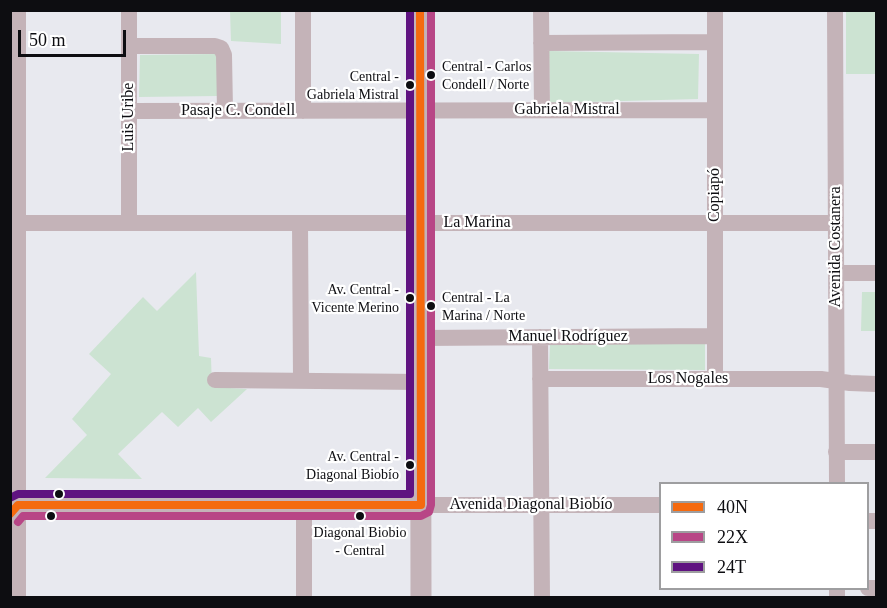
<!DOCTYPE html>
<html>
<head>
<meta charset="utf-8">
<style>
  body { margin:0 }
  #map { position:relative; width:887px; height:608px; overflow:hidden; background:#e8e9ef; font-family:"Times New Roman",serif }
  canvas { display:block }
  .frame { position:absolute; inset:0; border:12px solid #0d0d11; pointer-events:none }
  .legend { position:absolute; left:659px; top:482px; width:210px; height:108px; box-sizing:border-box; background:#fff; border:2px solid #9e9ea0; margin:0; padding:8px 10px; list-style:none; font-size:18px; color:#0d0d11 }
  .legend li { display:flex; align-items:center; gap:12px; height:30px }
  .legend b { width:30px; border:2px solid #9e9ea0 }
  .scale { position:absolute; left:18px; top:30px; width:108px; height:27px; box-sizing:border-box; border:3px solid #0d0d11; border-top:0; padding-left:8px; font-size:18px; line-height:21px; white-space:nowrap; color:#0d0d11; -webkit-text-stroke:4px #fff; paint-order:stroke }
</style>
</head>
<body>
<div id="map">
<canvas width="887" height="608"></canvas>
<div class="frame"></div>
<ul class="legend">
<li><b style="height:8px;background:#f56a0f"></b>40N</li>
<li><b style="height:8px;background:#b84686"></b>22X</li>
<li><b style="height:8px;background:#5f1280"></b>24T</li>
</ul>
<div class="scale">50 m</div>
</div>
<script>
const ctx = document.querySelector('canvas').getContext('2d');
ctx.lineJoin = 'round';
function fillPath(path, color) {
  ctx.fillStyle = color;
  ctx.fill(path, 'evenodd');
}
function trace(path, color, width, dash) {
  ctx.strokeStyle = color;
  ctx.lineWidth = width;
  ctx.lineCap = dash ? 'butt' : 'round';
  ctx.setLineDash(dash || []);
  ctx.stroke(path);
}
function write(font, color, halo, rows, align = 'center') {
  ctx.font = font + ' "Times New Roman",serif';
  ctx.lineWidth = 4.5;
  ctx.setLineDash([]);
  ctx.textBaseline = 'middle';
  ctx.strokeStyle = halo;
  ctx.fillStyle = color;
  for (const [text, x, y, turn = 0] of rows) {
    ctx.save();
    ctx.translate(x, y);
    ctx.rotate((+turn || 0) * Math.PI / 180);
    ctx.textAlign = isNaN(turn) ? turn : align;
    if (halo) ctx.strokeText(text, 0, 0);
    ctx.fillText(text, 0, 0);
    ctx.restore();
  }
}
const green = new Path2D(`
  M230,11H281V44L231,41Z
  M846,11H876V74H846Z
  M549,51L699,54L698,99L550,103Z
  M217,54V96L139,97L140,55Z
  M196,272L199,356L211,358L212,387L247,389L211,422L198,408L178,427L162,412L118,454L142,479L45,478L87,435L72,419L111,374L89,354L143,297L157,311Z
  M862,292H876V331H861Z
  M705,340V370L549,369L550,344Z`);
const minor = new Path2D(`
  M129,10V223
  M541,10L542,110
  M715,10V379
  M835,10L837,484
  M541,43L715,42
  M129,46H215L221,48L224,55L225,110
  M129,111L715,110
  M303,111V10
  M10,223H836
  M300,223L301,380
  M836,273H876
  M540,337L542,598
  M420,338L715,336
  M540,379H821L850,383L876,384
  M215,380L421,382
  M836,452H876
  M10,515L18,505H660
  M868,521H876
  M868,588H876
  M18,598V10
  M304,598V505
  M837,598V588`);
const tertiary = new Path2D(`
  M420,10L421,598`);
const bus1 = new Path2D(`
  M10,514L18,505H421L420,10`);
const bus2 = new Path2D(`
  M18,522L23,516H421L429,512L431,505V10`);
const bus3 = new Path2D(`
  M10,498L18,494H410V10`);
const markers = [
  [431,75,5,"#0d0d11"],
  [410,85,5,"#0d0d11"],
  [410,298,5,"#0d0d11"],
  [431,306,5,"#0d0d11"],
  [410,465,5,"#0d0d11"],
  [59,494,5,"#0d0d11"],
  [51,516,5,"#0d0d11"],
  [360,516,5,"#0d0d11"]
];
const busNames = [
  ["Central - Carlos",442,67,"left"],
  ["Condell / Norte",442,85,"left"],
  ["Central -",399,77],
  ["Gabriela Mistral",399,95],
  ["Av. Central -",399,290],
  ["Vicente Merino",399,308],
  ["Central - La",442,298,"left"],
  ["Marina / Norte",442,316,"left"],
  ["Av. Central -",399,457],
  ["Diagonal Biobío",399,475],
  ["Diagonal Biobio",360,533,"center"],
  ["- Central",360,551,"center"]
];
const streetNames = [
  ["Gabriela Mistral",567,110],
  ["Pasaje C. Condell",238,111],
  ["Luis Uribe",129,117,-90],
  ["Copiapó",715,195,-90],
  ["La Marina",477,223],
  ["Avenida Costanera",836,247,-90],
  ["Manuel Rodríguez",568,337],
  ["Los Nogales",688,379],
  ["Avenida Diagonal Biobío",531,505]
];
fillPath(green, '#cce3d2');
trace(minor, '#c4b3b8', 16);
trace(tertiary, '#c4b3b8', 21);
trace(bus1, '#f56a0f', 8);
trace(bus2, '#b84686', 8);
trace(bus3, '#5f1280', 8);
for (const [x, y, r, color] of markers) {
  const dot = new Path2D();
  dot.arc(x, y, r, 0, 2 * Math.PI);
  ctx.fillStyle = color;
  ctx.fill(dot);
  trace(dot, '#fff', 2);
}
write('14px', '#0d0d11', '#fff', busNames, 'right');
write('16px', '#0d0d11', '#fff', streetNames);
</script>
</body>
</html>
